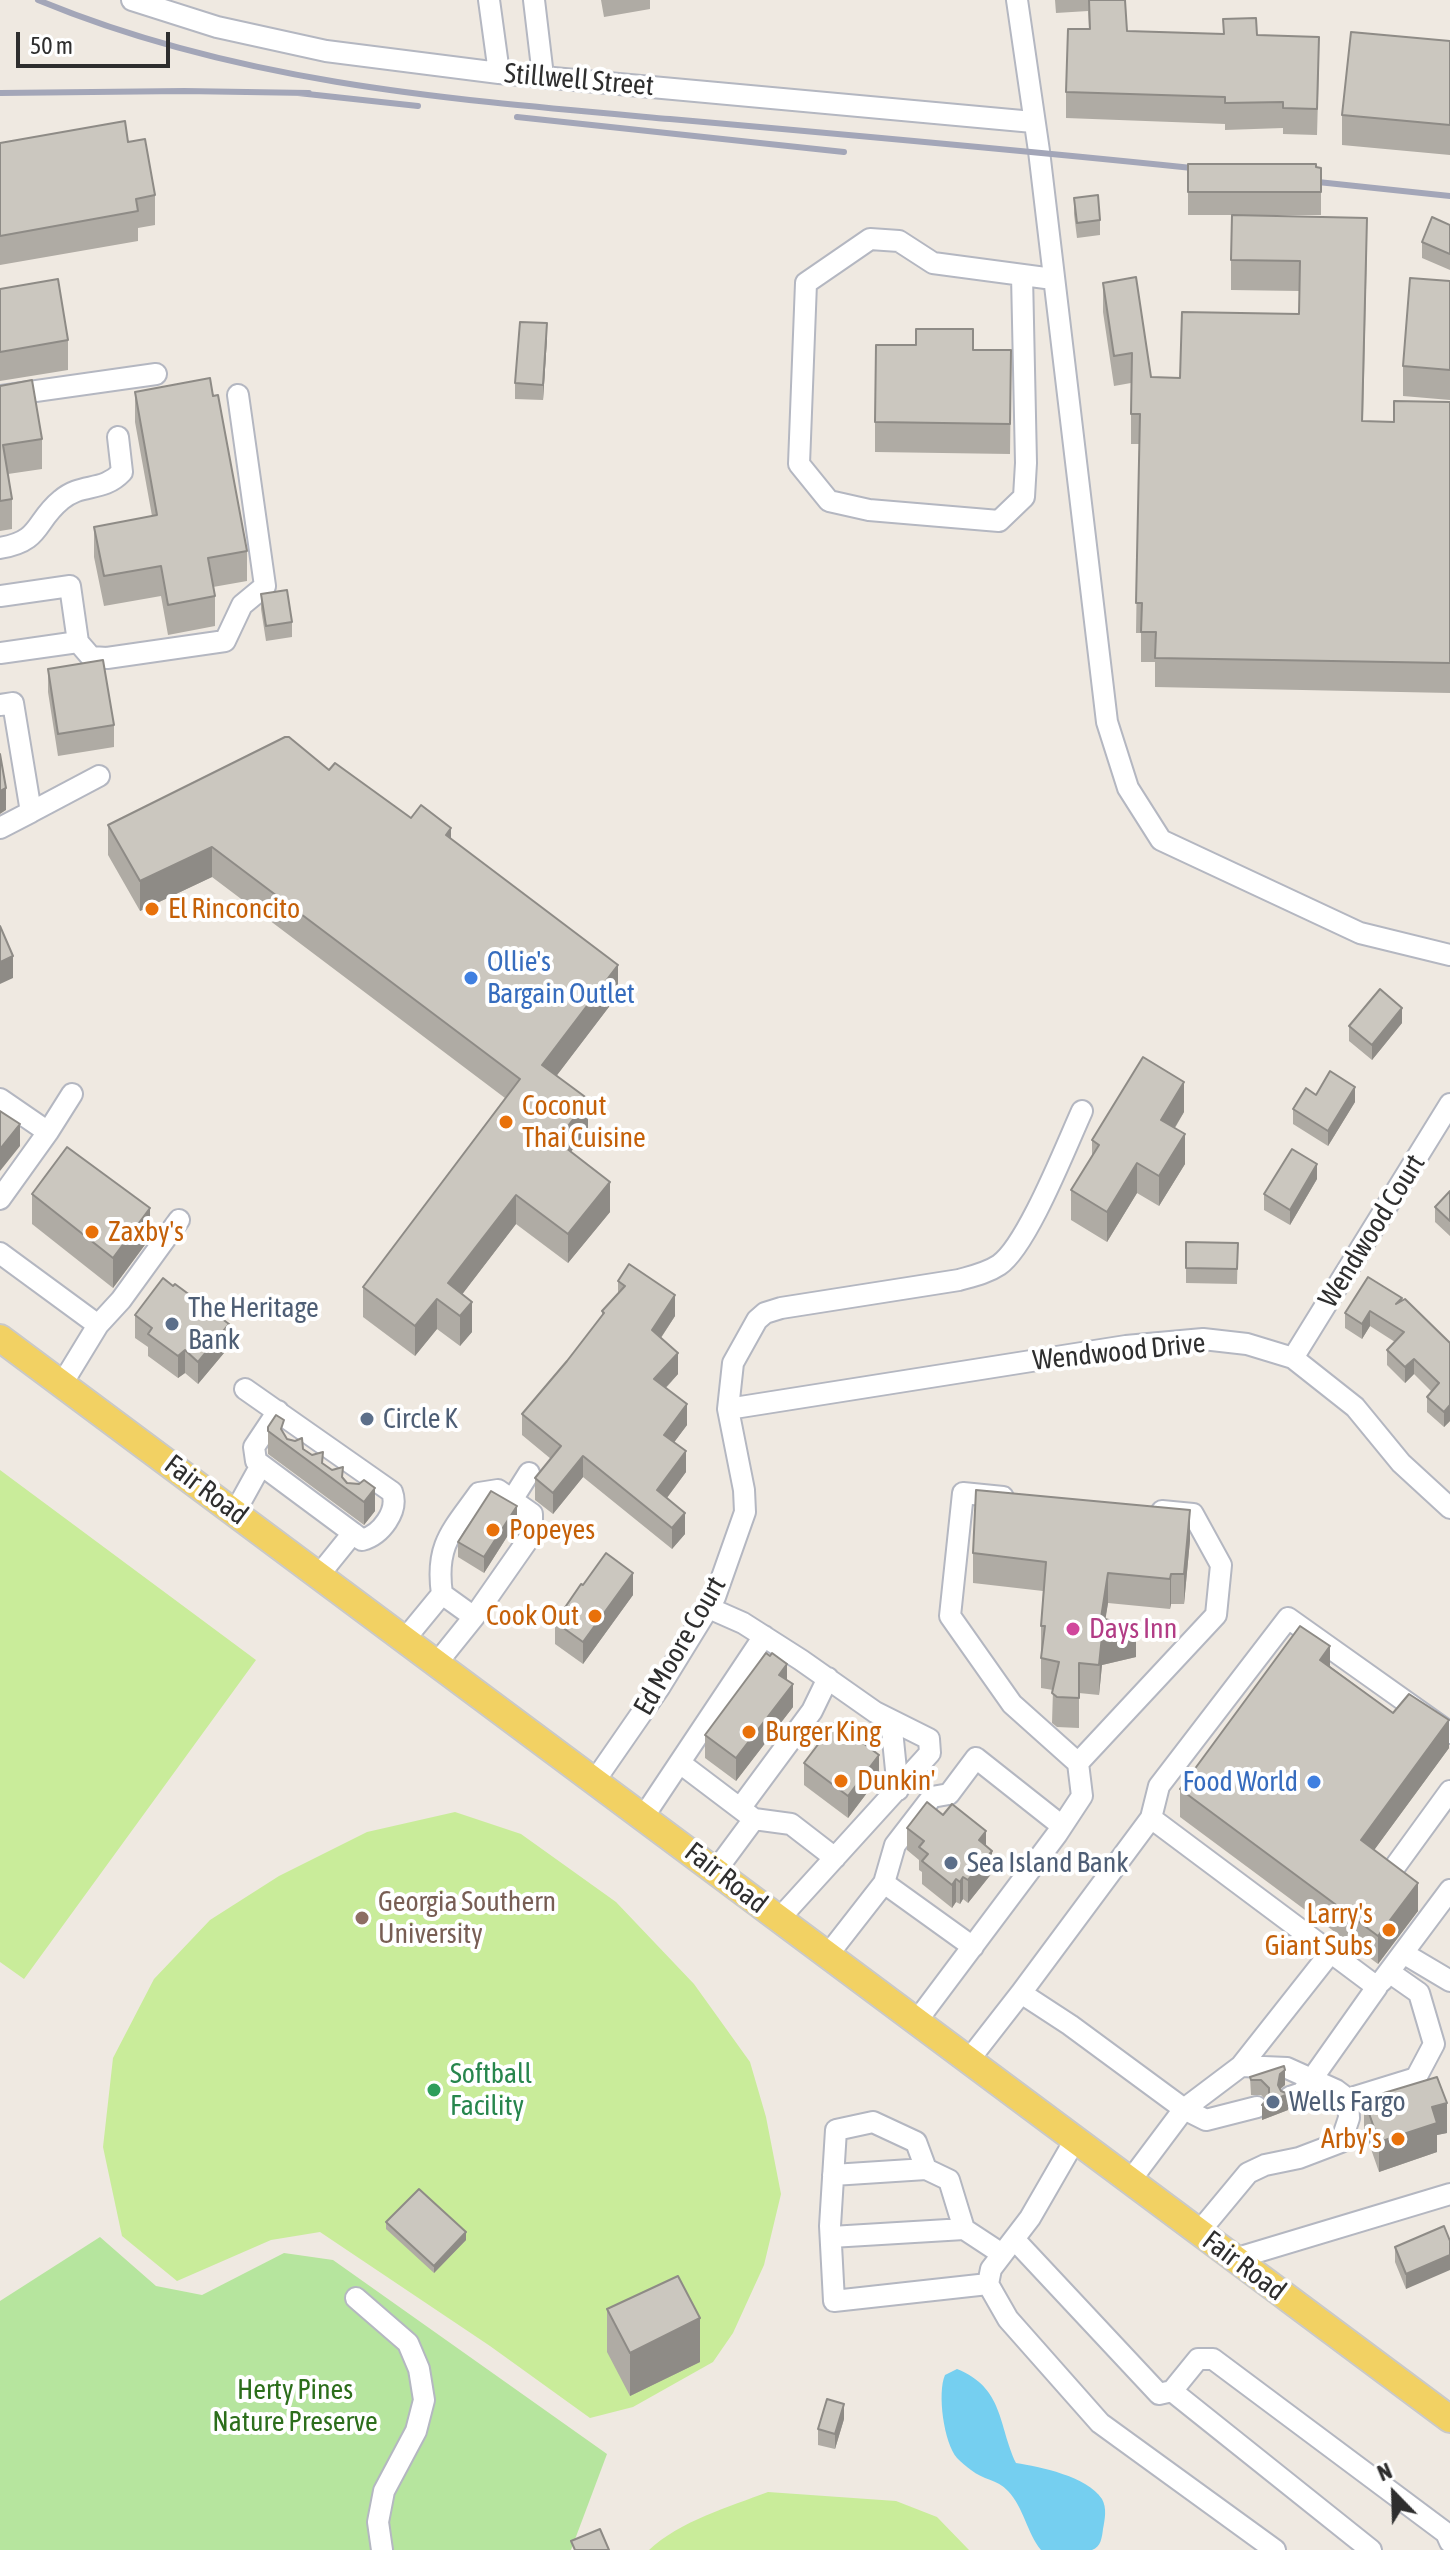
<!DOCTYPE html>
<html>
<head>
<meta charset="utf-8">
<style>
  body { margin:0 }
  #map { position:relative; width:1450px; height:2550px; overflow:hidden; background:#efe9e1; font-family:"Asap Condensed",sans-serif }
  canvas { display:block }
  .north { position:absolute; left:1354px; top:2454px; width:80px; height:80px; -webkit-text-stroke:6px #fff; paint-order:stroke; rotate:337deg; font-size:22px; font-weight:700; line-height:32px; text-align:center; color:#2e2e2e }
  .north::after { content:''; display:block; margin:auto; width:28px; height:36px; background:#2e2e2e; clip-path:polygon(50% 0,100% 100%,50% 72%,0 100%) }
  .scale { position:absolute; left:16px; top:32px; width:154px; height:36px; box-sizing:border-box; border:4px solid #2e2e2e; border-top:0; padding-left:10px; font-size:24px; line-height:28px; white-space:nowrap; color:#2e2e2e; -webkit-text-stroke:6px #fff; paint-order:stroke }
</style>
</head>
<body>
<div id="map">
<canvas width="1450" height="2550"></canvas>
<div class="north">N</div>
<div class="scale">50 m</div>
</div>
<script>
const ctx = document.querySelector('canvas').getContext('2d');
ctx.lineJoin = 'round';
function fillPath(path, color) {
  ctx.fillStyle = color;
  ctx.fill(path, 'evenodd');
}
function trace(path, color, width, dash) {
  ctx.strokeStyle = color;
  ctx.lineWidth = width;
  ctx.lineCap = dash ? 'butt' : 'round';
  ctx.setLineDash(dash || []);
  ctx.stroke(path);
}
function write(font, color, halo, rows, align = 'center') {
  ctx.font = font + ' "Asap Condensed",sans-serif';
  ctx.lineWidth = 8;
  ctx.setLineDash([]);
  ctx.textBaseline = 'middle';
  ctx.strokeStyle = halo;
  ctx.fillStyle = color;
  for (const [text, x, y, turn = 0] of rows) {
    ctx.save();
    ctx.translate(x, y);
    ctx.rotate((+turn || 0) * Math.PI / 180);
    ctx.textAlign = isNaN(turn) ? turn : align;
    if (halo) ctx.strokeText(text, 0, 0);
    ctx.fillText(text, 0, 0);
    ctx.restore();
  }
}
const green = new Path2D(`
  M100,2237L156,2286L202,2295L284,2253L333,2260L607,2454L571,2550H0V2301Z`);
const pitch = new Path2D(`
  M0,1470L256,1660L24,1979L0,1962Z
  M455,1812L521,1834L616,1902L694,1984L750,2062L766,2117L781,2194L764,2265L733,2333L713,2362L633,2407L590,2418L490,2346L320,2232L271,2240L177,2281L122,2236L103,2147L113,2058L154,1979L210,1920L279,1876L367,1832Z
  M768,2492L896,2501L937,2517L969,2550H649C680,2521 729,2507 768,2492Z`);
const water = new Path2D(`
  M957,2369C1004,2388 998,2425 1016,2463C1040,2467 1087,2476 1102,2499C1107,2508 1105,2519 1103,2529C1102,2537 1101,2547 1092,2550C1081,2550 1054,2550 1041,2550C1027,2533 1024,2508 1008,2491C997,2479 983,2480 971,2470C967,2467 961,2462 957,2458C944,2443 937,2393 945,2375Z`);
const minor = new Path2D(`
  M132,0L217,27L326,51L499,73L1033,122
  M489,0L499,73
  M534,0L543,76
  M1017,0L1039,151L1107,722L1128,788L1161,840L1360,933L1450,955
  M1022,275L1026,463L1024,497L999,521L869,510L829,501L799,464L806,283L870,239L899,241L933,263L1053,279
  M0,396L156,374
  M0,548C42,541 34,522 61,500C82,482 102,493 122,472L118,437
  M0,596L70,586L78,642L0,653
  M78,642L91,657L107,658L225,641L242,605L265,586L238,395
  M0,705L13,703L31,812L0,828
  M31,812L99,776
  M0,1099L48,1132L0,1199
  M48,1132L72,1094
  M0,1253L98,1325L62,1384
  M98,1325L121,1300L179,1220
  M1293,1358L1450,1104
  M245,1389L392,1492C399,1511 381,1535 362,1540L353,1533L319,1575
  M728,1409L1126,1346L1203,1339L1247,1344L1293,1358L1355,1407L1401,1463L1450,1508
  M278,1411L254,1447L256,1461L353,1533
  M1003,1497L963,1493L950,1616L1012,1704L1078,1763
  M512,1500L529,1473
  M235,1512L261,1465
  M442,1594L474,1617
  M709,1608L743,1623L801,1660L875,1712L929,1739L930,1753L779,1919
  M405,1639L442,1594C435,1545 452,1531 479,1493L498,1490L532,1514V1534L474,1617L437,1663
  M891,1720L898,1790
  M680,1763L754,1819L717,1869
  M596,1779L659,1688L715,1597L745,1512L744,1490L728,1409L733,1363L757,1320L765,1313L781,1308L959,1280C973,1276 987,1273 999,1265C1027,1246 1066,1146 1082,1111
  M741,1807L812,1711L828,1678
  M644,1816L764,1636
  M1151,1818L1159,1786L1288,1618L1450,1733
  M754,1819L791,1824L835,1858
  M1394,1868L1450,1791
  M884,1883L973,1947
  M1403,1953L1450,1981
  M827,1956L884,1883L895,1845L932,1797L949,1794L976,1758L1062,1826
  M1382,1981L1450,1890
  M1021,1993L1151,1818L1377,1987L1302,2093L1290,2097
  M916,2022L1057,1834L1082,1796L1078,1763L1216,1615L1221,1565L1193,1514L1162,1511
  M968,2061L1021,1993L1070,2025L1184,2109L1130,2181
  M1241,2066L1331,1952
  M1348,2099L1416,2078L1434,2044L1419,1993L1389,1972
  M1075,2140L1030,2218L991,2269L988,2284L1008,2319L1100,2423L1275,2550
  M926,2169L949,2180L964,2229
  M833,2175L926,2169L916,2142L873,2122L836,2130L830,2226L834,2301L988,2284
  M1199,2232L1248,2173L1265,2165L1299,2158L1341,2142L1349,2118L1348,2099L1336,2090L1287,2068L1241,2066L1184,2109L1206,2120L1257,2107
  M831,2237L964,2229L1002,2254
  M1014,2239L1159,2394L1172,2391L1198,2359H1213L1446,2533L1450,2542
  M1234,2259L1450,2194
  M356,2298L408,2343L419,2369L424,2400L416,2431L384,2491L378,2522L382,2550
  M1172,2391L1371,2550`);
const major = new Path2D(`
  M0,1338C486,1695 964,2062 1450,2419`);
const rail = new Path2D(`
  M38,0C240,84 455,100 670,119C851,135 1031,151 1211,170
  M0,93L184,91L309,93
  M298,93L418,106
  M517,117L844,152
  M1299,180L1450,196`);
const wall = new Path2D(`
  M601,0H650V9L604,17Z
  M1055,0H1125L1127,31L1257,35L1319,63L1317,135L1283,134V128L1225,130V124L1066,118V92L1089,29L1088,11L1056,13Z
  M1450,41V155L1342,145V115Z
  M128,142L155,195V225L138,228V241L0,265V143Z
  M1188,164L1321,168V215H1188Z
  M1074,198L1100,220V235L1077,238L1074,214Z
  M1450,225V270L1422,258V242Z
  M1367,247L1363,421L1394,422L1450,402V693L1155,687V662H1141V633H1136L1139,444H1131V383L1114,386L1103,312V283L1151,377L1180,378L1299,314L1300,291L1231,290V260Z
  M1450,281V400L1403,396V366Z
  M0,289L68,340V370L0,381Z
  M547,338L543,400L515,399V383Z
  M973,350L1011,380L1010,454L875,452V422Z
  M0,386L42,439V469L8,474L12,499V529L0,531Z
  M135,392L247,551V581L213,587L215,596V626L168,635L161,596L104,606L94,557V527L152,516L135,422Z
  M261,594L292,622V637L266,641L261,609Z
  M48,669L114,725V747L58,756L48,692Z
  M329,770L411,818L451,839L618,995L556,1076L588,1129L571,1152L610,1212L568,1263L516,1224L462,1294L472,1332L460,1346L437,1329L415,1356L363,1317V1287L505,1098L212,877L140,911L108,855V825Z
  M1402,1023L1372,1060L1349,1041V1026Z
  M1316,1095L1355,1102L1328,1146L1293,1124V1109Z
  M1184,1112L1175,1128L1185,1164L1159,1206L1137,1193L1107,1242L1071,1220V1190L1092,1157V1140Z
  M1317,1179L1290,1225L1264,1210V1194Z
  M1450,1191V1236L1435,1222V1207Z
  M32,1194L150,1238L113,1288L32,1224Z
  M1186,1242L1238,1243L1237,1284L1186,1283Z
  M618,1281L675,1316L661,1338L678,1374L666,1388L687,1425L674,1442L686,1472L667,1498L685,1534L672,1549L583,1477L553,1514L535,1500V1478L551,1459L522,1435V1414L567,1361L602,1316V1311L618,1294Z
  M1402,1300L1450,1343V1421L1444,1427L1427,1412V1397L1432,1392L1414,1374L1405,1383L1387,1365V1350L1395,1342L1370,1326L1362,1339L1345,1328V1313Z
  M135,1315L229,1347L198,1384L185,1373L178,1378L148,1356V1347L135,1338Z
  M268,1427L284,1434L287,1439L303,1449L343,1478L375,1511L364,1525L268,1454Z
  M517,1521L484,1573L458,1557V1542Z
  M1190,1540L1184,1604H1171L1170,1609L1108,1603L1105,1619L1136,1657L1102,1665L1099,1695L1079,1693V1728L1057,1727L1052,1723L1053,1690L1041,1688V1626L1043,1591L973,1583V1553Z
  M583,1585L633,1595L583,1664L555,1644V1622Z
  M1330,1666L1393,1713L1449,1748L1374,1850L1418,1911L1378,1964L1180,1817V1789Z
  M787,1681L793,1707L736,1781L705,1758V1735Z
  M804,1763L879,1777L848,1818L804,1785Z
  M943,1815L986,1846L992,1873L968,1903L963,1899L960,1904L956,1902L952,1908L922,1884V1872L919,1870V1860L907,1850V1828Z
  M1250,2077L1285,2085L1280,2089L1288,2110L1262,2120L1266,2100L1261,2095H1251Z
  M1364,2099L1447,2133L1437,2135V2152L1379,2172L1364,2129Z
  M386,2222L466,2240L434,2273L386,2229Z
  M1444,2226L1406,2289L1395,2262V2247Z
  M607,2309L700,2362L630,2396L607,2352Z
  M844,2419L835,2449L818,2445V2429Z`);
const shadedWall = new Path2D(`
  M547,323V338L543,400V385Z
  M6,788V810L0,814V791Z
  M451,828V858L446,835Z
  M212,847V877L140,911V881Z
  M13,956V978L0,984V962Z
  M618,965V995L542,1095V1065Z
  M1402,1008V1023L1372,1060V1045Z
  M1184,1082V1112L1161,1150V1120Z
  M1355,1087V1102L1328,1146V1131Z
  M588,1099V1129L557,1170V1141Z
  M20,1124V1146L0,1171V1149Z
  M1185,1134V1164L1159,1206V1176Z
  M1137,1163V1193L1107,1242V1212Z
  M1317,1164V1179L1290,1225V1210Z
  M610,1182V1212L568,1263V1234Z
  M516,1195V1224L451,1309L448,1283Z
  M150,1208V1238L113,1288V1258Z
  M675,1295V1316L652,1351V1330Z
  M437,1299V1329L415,1356V1326Z
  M472,1302V1332L460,1346V1316Z
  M1370,1311V1326L1362,1339V1324Z
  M229,1324V1347L198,1384V1362Z
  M185,1350V1373L178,1378V1356Z
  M678,1353V1374L654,1400V1379Z
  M1414,1359V1374L1405,1383V1367Z
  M687,1404V1425L664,1456V1435Z
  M1450,1405V1421L1444,1427V1412Z
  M686,1451V1472L657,1511V1490Z
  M583,1456V1477L553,1514V1493Z
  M375,1488V1511L364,1525V1502Z
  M517,1506V1521L484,1573V1557Z
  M1190,1510V1540L1184,1604V1574Z
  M685,1513V1534L672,1549V1528Z
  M633,1573V1595L583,1664V1642Z
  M1108,1573V1603L1103,1635L1136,1627V1657L1102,1665L1099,1695L1101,1618Z
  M1171,1574V1604L1170,1609V1579Z
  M1330,1646V1675L1320,1660Z
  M787,1664V1687L779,1675Z
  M793,1684V1707L736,1781V1758Z
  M1449,1720V1748L1361,1868V1840Z
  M879,1755V1777L848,1818V1796Z
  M986,1831V1854L979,1840Z
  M992,1851V1873L968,1903V1880Z
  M963,1877V1899L960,1904V1882Z
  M956,1879V1902L952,1908V1885Z
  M1418,1883V1911L1378,1964V1936Z
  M1285,2070V2085L1280,2089L1278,2099L1288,2094V2110L1262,2120V2105L1278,2085L1280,2074Z
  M1447,2103V2133L1437,2135V2152L1379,2172V2142L1432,2107Z
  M466,2232V2240L434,2273V2266Z
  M1450,2255V2270L1406,2289V2274Z
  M700,2318V2362L630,2396V2353Z
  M844,2404V2419L835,2449V2434Z`);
const building = new Path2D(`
  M1089,0H1125L1127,31L1224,34L1223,19L1256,18L1257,35L1319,37L1317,109L1283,108V102L1225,103V97L1066,92L1068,29H1090Z
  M1351,32L1450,41V125L1342,115Z
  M125,121L128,142L145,139L155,195L136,199L138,211L0,236V143Z
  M1188,164H1316V167L1321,168V192H1188Z
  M1098,195L1100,220L1077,223L1074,198Z
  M1232,215L1367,218L1362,421L1394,422V401L1450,402V663L1155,658L1156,632H1141L1142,603H1136L1140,414H1131L1132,353L1114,356L1103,283L1136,277L1151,377L1180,378L1182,312L1299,314L1300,261L1231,260Z
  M1432,217L1450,225V254L1422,242Z
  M1410,278L1450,281V370L1403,366Z
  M58,279L68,340L0,352V289Z
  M520,322L547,323L543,385L515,383Z
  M916,329H973V350H1011L1010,424L875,422L876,345H916Z
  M210,378L213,396L218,395L247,551L208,558L215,596L168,605L161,566L104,576L94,527L157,515L135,392Z
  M32,380L42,439L3,445L12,499L0,501V386Z
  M287,590L292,622L266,626L261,594Z
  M103,660L114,725L58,734L48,669Z
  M285,737H289L329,770L335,763L411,818L421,805L451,828L446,835L618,965L542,1065L588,1099L557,1141L610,1182L568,1234L516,1195L448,1283L472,1302L460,1316L437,1299L415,1326L363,1287L520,1079L212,847L140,881L108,825Z
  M0,754L6,788L0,791Z
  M0,926L13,956L0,962Z
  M1380,989L1402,1008L1372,1045L1349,1026Z
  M1143,1057L1184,1082L1161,1120L1185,1134L1159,1176L1137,1163L1107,1212L1071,1190L1099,1145L1092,1140Z
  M1330,1071L1355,1087L1328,1131L1293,1109L1306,1088L1316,1095Z
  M0,1111L20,1124L0,1149Z
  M67,1147L150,1208L113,1258L32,1194Z
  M1292,1149L1317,1164L1290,1210L1264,1194Z
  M1450,1191V1221L1435,1207Z
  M1186,1242L1238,1243L1237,1269L1186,1268Z
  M629,1264L675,1295L652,1330L678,1353L654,1379L687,1404L664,1435L686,1451L657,1490L685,1513L672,1528L583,1456L553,1493L535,1478L561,1446L522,1414L567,1361L604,1313L602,1311L625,1286L618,1281Z
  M1368,1277L1402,1298L1396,1304L1405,1299L1450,1343V1405L1444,1412L1427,1397L1439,1383L1414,1359L1405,1367L1387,1350L1404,1332L1370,1311L1362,1324L1345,1313Z
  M163,1278L173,1286L175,1284L229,1324L198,1362L185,1350L178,1356L148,1334L152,1328L135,1315Z
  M276,1415L284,1420L281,1429L287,1439L295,1441L302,1438L303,1449L312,1455L323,1452L322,1463L332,1470L343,1467L342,1477L347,1483L359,1484L364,1480L375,1488L364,1502L268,1431V1427Z
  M976,1490L1190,1510L1184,1574H1171L1170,1579L1108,1573L1101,1618L1136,1627L1102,1636L1099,1665L1079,1663V1698L1057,1697L1052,1693L1059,1662L1041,1658L1045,1626H1041L1046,1562L973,1553Z
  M491,1491L517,1506L484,1557L458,1542Z
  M606,1553L633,1573L583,1642L555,1622L581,1584L583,1585Z
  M1300,1626L1330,1646L1320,1660L1393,1713L1409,1694L1449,1720L1361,1840L1418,1883L1378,1936L1180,1789Z
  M766,1653L770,1656L772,1653L787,1664L779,1675L793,1684L736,1758L705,1735Z
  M835,1722L879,1755L848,1796L804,1763Z
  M927,1802L943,1815L952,1804L986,1831L979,1840L992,1851L968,1880L963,1877L960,1882L956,1879L952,1885L922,1861L928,1854L919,1847L924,1841L907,1828Z
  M1284,2066L1285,2070L1280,2074L1278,2085L1281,2091L1288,2094L1262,2105L1269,2096V2088L1261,2080H1251L1250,2077Z
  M1437,2077L1447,2103L1432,2107L1437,2123L1379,2142L1364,2099Z
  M419,2189L466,2232L434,2266L386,2222Z
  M1444,2226L1450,2241V2255L1406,2274L1395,2247Z
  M678,2276L700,2318L630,2353L607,2309Z
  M827,2399L844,2404L835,2434L818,2429Z
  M600,2529L609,2550H575L571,2541Z`);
const markers = [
  [152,909,8,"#e8710a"],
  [471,978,8,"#3f7fe0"],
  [506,1122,8,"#e8710a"],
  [92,1232,8,"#e8710a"],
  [172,1324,8,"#5c6f8a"],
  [367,1419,8,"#5c6f8a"],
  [493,1530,8,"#e8710a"],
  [595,1616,8,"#e8710a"],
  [1073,1629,8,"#d1479c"],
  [749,1732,8,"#e8710a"],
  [841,1781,8,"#e8710a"],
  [1314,1782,8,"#3f7fe0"],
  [951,1863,8,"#5c6f8a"],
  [362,1918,8,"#8d6e63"],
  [1389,1930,8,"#e8710a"],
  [434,2090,8,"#2e9e5b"],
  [1273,2102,8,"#5c6f8a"],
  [1398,2139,8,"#e8710a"]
];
const streetNames = [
  ["Stillwell Street",579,80,5],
  ["Wendwood Court",1372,1231,-58],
  ["Wendwood Drive",1119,1352,-6],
  ["Fair Road",206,1490,37],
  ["Ed Moore Court",680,1646,-60],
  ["Fair Road",726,1878,38],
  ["Fair Road",1244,2266,37]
];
const foodNames = [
  ["El Rinconcito",168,909],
  ["Coconut",522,1106],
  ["Thai Cuisine",522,1138],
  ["Zaxby's",108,1232],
  ["Popeyes",509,1530],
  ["Cook Out",579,1616,"right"],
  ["Burger King",765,1732],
  ["Dunkin'",857,1781],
  ["Larry's",1373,1914,"right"],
  ["Giant Subs",1373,1946,"right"],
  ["Arby's",1382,2139,"right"]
];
const shopNames = [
  ["Ollie's",487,962],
  ["Bargain Outlet",487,994],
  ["Food World",1298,1782,"right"]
];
const serviceNames = [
  ["The Heritage",188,1308],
  ["Bank",188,1340],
  ["Circle K",383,1419],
  ["Sea Island Bank",967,1863],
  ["Wells Fargo",1289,2102]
];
const hotelNames = [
  ["Days Inn",1089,1629]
];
const educationNames = [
  ["Georgia Southern",378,1902],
  ["University",378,1934]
];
const leisureNames = [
  ["Softball",450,2074],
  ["Facility",450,2106]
];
const parkNames = [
  ["Herty Pines",295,2390],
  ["Nature Preserve",295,2422]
];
fillPath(green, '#b6e59e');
fillPath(pitch, '#c9ec9a');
fillPath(water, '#75cff0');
trace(minor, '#b4b7c1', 24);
trace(major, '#c9c9c9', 30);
trace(minor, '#fff', 20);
trace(major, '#f2d163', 26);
trace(rail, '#a3a6b8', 6);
fillPath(wall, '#afaba4');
fillPath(shadedWall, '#8e8b86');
fillPath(building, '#cbc7bf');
trace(building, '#8e8b86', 2);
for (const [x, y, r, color] of markers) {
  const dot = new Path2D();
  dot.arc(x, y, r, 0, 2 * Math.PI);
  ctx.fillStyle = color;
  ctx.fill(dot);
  trace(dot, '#fff', 3);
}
write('28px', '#2e2e2e', '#fff', streetNames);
write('28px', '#c56008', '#fff', foodNames, 'left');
write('28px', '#366cbe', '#fff', shopNames, 'left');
write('28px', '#4e5e75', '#fff', serviceNames, 'left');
write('28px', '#b23c85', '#fff', hotelNames, 'left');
write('28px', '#785e54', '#fff', educationNames, 'left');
write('28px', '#27864d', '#fff', leisureNames, 'left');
write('28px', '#2c6e1b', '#fff', parkNames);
</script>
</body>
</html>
